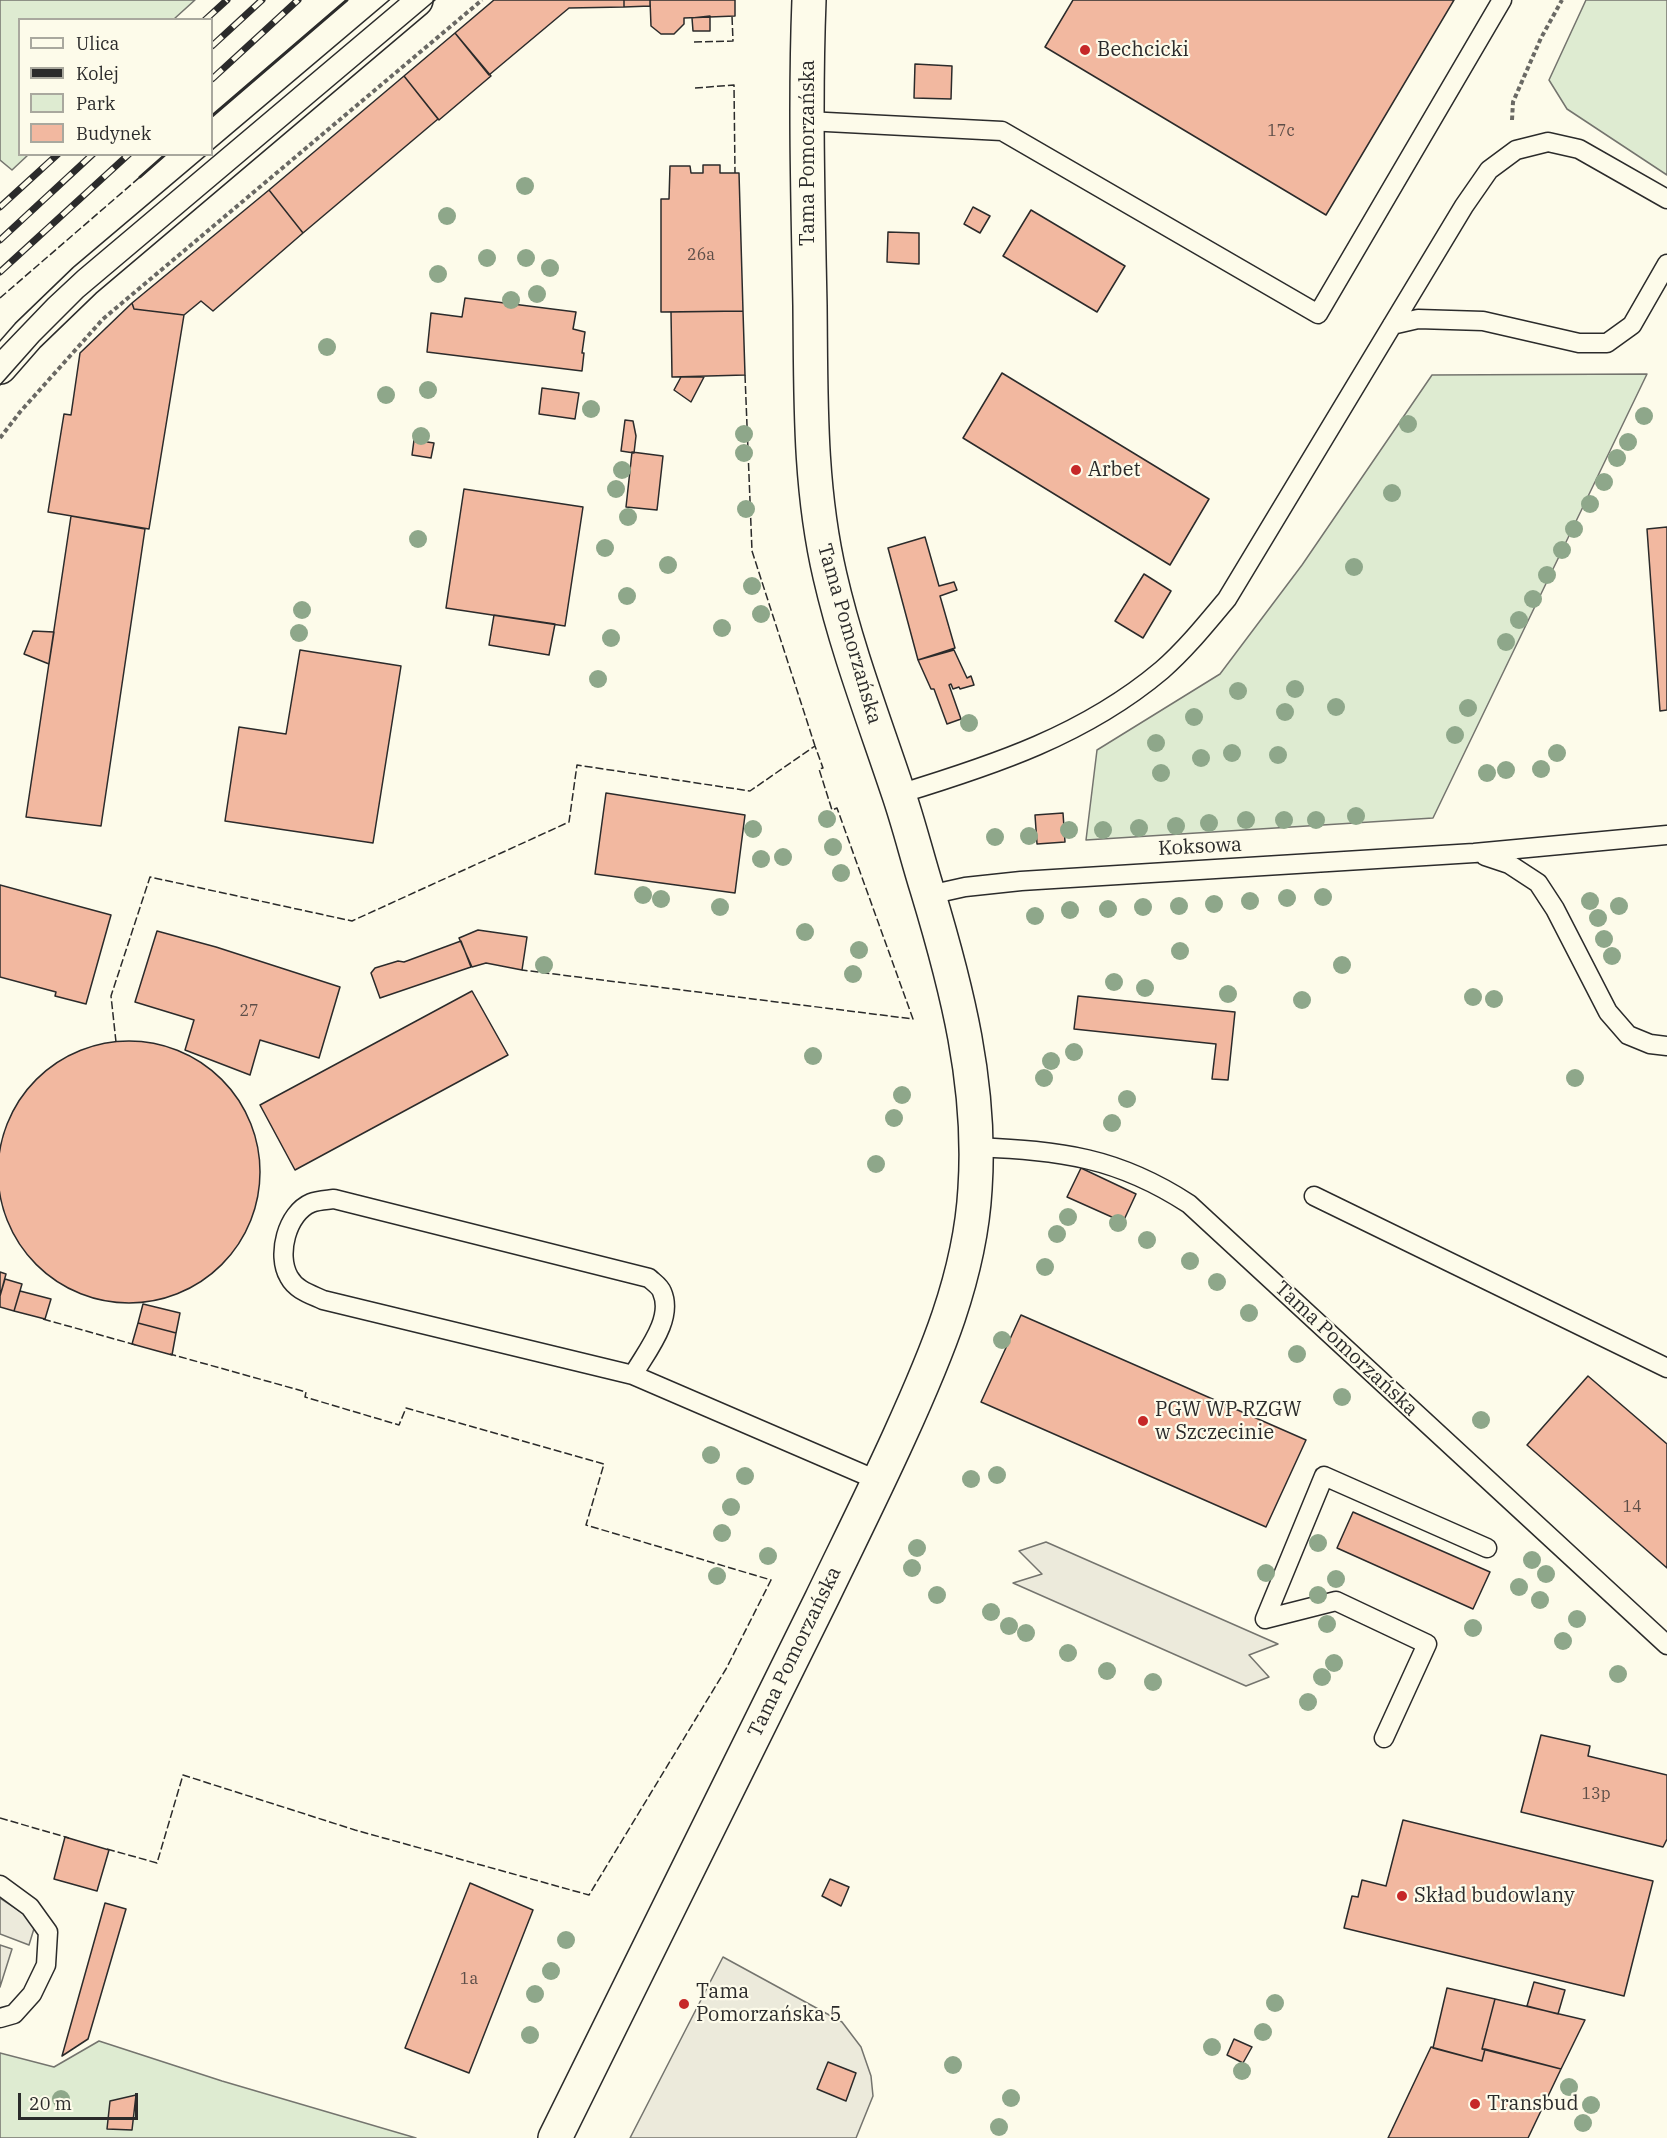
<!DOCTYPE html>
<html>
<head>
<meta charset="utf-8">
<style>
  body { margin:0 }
  #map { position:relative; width:1667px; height:2138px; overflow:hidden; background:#fdfbea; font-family:"IBM Plex Serif",serif }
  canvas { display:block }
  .legend { position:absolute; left:18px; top:18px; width:195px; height:138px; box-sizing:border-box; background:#fdfbea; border:2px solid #a9a89e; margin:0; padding:8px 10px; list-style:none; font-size:18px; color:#2b2b2b }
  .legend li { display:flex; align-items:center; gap:12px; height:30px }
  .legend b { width:30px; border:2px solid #a9a89e }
  .scale { position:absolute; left:18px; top:2093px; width:120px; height:27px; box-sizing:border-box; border:3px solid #2b2b2b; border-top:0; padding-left:8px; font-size:18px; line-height:21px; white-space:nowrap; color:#2b2b2b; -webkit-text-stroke:4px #fdfbea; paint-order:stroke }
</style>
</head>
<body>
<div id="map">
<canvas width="1667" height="2138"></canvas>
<ul class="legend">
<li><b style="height:8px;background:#fdfbea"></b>Ulica</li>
<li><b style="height:8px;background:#2b2b2b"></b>Kolej</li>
<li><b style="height:16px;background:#deebd1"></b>Park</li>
<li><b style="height:16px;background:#f2b8a0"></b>Budynek</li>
</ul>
<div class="scale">20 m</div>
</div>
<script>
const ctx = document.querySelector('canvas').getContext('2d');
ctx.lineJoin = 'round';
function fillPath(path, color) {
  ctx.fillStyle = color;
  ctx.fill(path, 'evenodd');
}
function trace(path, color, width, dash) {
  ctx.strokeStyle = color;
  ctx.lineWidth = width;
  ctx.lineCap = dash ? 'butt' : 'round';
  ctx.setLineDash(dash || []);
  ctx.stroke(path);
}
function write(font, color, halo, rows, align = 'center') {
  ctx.font = font + ' "IBM Plex Serif",serif';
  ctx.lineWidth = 4.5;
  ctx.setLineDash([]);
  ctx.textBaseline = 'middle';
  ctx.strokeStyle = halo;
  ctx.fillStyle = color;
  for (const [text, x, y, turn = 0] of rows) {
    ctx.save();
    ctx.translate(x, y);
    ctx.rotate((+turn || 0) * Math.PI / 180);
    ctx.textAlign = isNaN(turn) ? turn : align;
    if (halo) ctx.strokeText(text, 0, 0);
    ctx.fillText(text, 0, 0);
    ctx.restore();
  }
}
const green = new Path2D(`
  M0,0H195L174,19L20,20V154L28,155L12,170L0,160Z
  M1586,0H1667V175L1567,109L1549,80Z
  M1647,374L1433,818L1086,840L1097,750L1220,674L1302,565L1432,375Z
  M99,2041L222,2081L416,2138H0V2053L54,2067Z`);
const parking = new Path2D(`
  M1046,1542L1278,1644L1249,1655L1269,1677L1246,1686L1013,1583L1042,1574L1019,1551Z
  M0,1898L36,1922L29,1945L0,1934Z
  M0,1945L12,1949L0,1987Z
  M723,1957L842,2022L861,2047L871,2076L873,2096L856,2138H630Z`);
const building = new Path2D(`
  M494,0H624V7L569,8L489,75L455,33Z
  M624,0H650V6L624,7Z
  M650,0H735V16L684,18V24L674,34H661L651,26Z
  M1073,0H1454L1326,215L1045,47Z
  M710,16V31H693L692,18Z
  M455,33L491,76L439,120L404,76Z
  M915,64L952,66L951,99L914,98Z
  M404,76L438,119L303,233L269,190Z
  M703,165H720V173H739L743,311L661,312V199H669L670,166H690L691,173H703Z
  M269,190L303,233L213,311L201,301L184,315L134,309L132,303Z
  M973,207L990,216L980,233L964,224Z
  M1031,210L1125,266L1097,312L1003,256Z
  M888,232L919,233V264L887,262Z
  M465,298L576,312L573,329L585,332L582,353H584L582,371L427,352L431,313L462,317Z
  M132,303L134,309L184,315L149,529L48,512L64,414L71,415L80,353Z
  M743,311L745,375L672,377L671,312Z
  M1002,373L1209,499L1170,565L963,438Z
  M681,377H704L691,402L674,390Z
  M542,388L579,393L575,419L539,414Z
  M625,420L633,421L636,436L634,453L621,451Z
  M414,440L434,443L431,458L412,455Z
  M632,452L663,456L657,510L626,507Z
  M464,489L583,507L565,626L446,608Z
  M71,516L145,529L101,826L26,817Z
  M1667,527V710L1660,711L1647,529Z
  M925,537L939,586L954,582L957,590L940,596L955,648L918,660L888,548Z
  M1144,574L1171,591L1143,638L1115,621Z
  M494,615L555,624L549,655L489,645Z
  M33,631L54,632L49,664L24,654Z
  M300,650L401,666L373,843L225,821L239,727L286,734Z
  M954,650L967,678L971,676L974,685L960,689L959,687L953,689L951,684L949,685L961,719L947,724L934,689H931L918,660Z
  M606,793L745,815L735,893L595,874Z
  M1063,813L1065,842L1037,844L1035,815Z
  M0,885L111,915L86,1004L55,996L56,992L0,977Z
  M478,930L527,937L522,970L486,963L472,967L459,938Z
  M157,931L216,947L340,987L319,1058L260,1040L250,1075L185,1050L194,1020L135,1002Z
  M461,941L471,967L380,998L371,973L375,968L398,961L404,962Z
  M472,991L508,1055L295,1170L260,1105Z
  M1078,996L1235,1012L1228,1080L1212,1079L1216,1044L1074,1029Z
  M-2 1172a131 131 0 1 1 262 0a131 131 0 1 1-262 0Z
  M1081,1168L1136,1194L1123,1222L1067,1197Z
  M0,1272L6,1274L0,1296Z
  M5,1279L22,1284L14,1311L0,1307V1296Z
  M20,1291L51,1299L45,1319L14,1311Z
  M143,1304L180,1313L176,1333L138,1323Z
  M1021,1315L1306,1440L1266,1527L981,1402Z
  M138,1323L176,1333L172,1355L132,1344Z
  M1588,1376L1667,1444V1568L1527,1445Z
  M1353,1512L1490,1572L1473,1609L1337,1548Z
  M1541,1735L1590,1746L1588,1756L1667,1775V1839L1663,1847L1521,1812Z
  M1403,1820L1653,1881L1624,1996L1344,1928L1352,1896L1358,1897L1362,1880L1386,1886Z
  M65,1837L109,1850L97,1891L54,1879Z
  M830,1879L849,1887L841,1906L822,1896Z
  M470,1883L533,1910L469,2073L405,2048Z
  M105,1903L126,1909L88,2039L62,2056Z
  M1534,1982L1565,1990L1558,2014L1527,2006Z
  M1447,1988L1495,1999L1482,2049H1485L1482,2061L1433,2048Z
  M1495,1999L1585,2020L1561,2069L1482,2049Z
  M1234,2039L1252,2047L1243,2063L1227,2055Z
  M1431,2047L1482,2061L1485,2049L1561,2069L1528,2138H1388Z
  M828,2062L856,2073L846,2101L817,2089Z
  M136,2095L132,2130L107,2129L110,2101Z`);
const path = new Path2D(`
  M1512,120L1513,102L1541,38L1562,0
  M0,438L20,412L103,319L482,0`);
const service = new Path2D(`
  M807,121L1002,131L1318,314L1502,0
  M1392,325L1418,319L1483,321L1579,343H1607L1632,325L1667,264
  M899,794C994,765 1085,735 1162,670C1186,649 1206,624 1227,599L1464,206L1489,170L1516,150L1548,142L1579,149L1667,199
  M1485,856L1509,864L1538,883L1555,909L1608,1012L1628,1035L1650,1044L1667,1046
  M929,895L965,887L1021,881L1474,853L1667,835
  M977,1147C1061,1151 1117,1157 1189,1204L1667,1645
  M1314,1196L1667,1368
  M633,1375C646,1352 674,1319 662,1292C660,1286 653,1282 649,1278L334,1199C327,1200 318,1200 311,1203C287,1213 276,1255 289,1277C296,1290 310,1294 323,1300L633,1375L879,1481
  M1265,1619L1324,1476L1487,1548
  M1265,1619L1336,1601L1427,1644L1384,1738
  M0,1885L30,1907L48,1932L46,1965L32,1994L14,2014L0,2018`);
const tertiary = new Path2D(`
  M0,367L28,335L85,280L416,0
  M555,2138C643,1959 733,1780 821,1600C847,1546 874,1492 899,1437C935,1358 970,1277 975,1189C982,1086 957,988 927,889C917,857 909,824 898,792C874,720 847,650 830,576C809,486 811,397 810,306C808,204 805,102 809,0`);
const tram = new Path2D(`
  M0,349L48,299L78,271L399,0
  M0,385L39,341L83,297L435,0`);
const rail = new Path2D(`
  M205,20L227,0
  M212,46L262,0
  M212,79L298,0
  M0,207L58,154
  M0,240L93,154
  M0,272L129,154`);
const fence = new Path2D(`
  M694,42L733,41L732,16
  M695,88L734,85L735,173
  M0,298L140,177
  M745,375L752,551L815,746
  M116,1042L111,996L150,877L352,921L569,822L577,765L750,791L815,746L823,768L819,769L832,810L837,808L913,1019L522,970
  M43,1319L136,1345
  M0,1818L69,1838
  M107,1849L157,1863L183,1775L355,1830L589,1895L726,1669L771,1580L586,1525L604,1464L406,1408L399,1425L305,1397L306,1392L170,1354`);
const wall = new Path2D(`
  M212,116L347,0
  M140,177L166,154`);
const trees = [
  [525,186],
  [447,216],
  [487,258],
  [526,258],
  [550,268],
  [438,274],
  [537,294],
  [511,300],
  [327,347],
  [428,390],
  [386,395],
  [591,409],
  [1644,416],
  [1408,424],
  [744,434],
  [421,436],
  [1628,442],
  [744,453],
  [1617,458],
  [622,470],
  [1604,482],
  [616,489],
  [1392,493],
  [1590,504],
  [746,509],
  [628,517],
  [1574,529],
  [418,539],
  [605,548],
  [1562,550],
  [668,565],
  [1354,567],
  [1547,575],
  [752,586],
  [627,596],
  [1533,599],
  [302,610],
  [761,614],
  [1519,620],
  [722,628],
  [299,633],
  [611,638],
  [1506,642],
  [598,679],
  [1295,689],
  [1238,691],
  [1336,707],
  [1468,708],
  [1285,712],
  [1194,717],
  [969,723],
  [1455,735],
  [1156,743],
  [1232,753],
  [1557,753],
  [1278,755],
  [1201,758],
  [1541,769],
  [1506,770],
  [1161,773],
  [1487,773],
  [1356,816],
  [827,819],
  [1246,820],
  [1284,820],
  [1316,820],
  [1209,823],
  [1176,826],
  [1139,828],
  [753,829],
  [1069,830],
  [1103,830],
  [1029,836],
  [995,837],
  [833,847],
  [783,857],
  [761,859],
  [841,873],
  [643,895],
  [1323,897],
  [1287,898],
  [661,899],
  [1250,901],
  [1590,901],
  [1214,904],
  [1179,906],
  [1619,906],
  [720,907],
  [1143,907],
  [1108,909],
  [1070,910],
  [1035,916],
  [1598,918],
  [805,932],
  [1604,939],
  [859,950],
  [1180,951],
  [1612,956],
  [544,965],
  [1342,965],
  [853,974],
  [1114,982],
  [1145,988],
  [1228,994],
  [1473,997],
  [1494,999],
  [1302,1000],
  [1074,1052],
  [813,1056],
  [1051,1061],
  [1044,1078],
  [1575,1078],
  [902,1095],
  [1127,1099],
  [894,1118],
  [1112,1123],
  [876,1164],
  [1068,1217],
  [1118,1223],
  [1057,1234],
  [1147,1240],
  [1190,1261],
  [1045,1267],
  [1217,1282],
  [1249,1313],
  [1002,1340],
  [1297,1354],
  [1342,1397],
  [1481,1420],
  [711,1455],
  [997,1475],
  [745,1476],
  [971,1479],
  [731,1507],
  [722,1533],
  [1318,1543],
  [917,1548],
  [768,1556],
  [1532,1560],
  [912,1568],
  [1266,1573],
  [1546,1574],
  [717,1576],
  [1336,1579],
  [1519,1587],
  [937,1595],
  [1318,1595],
  [1540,1600],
  [991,1612],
  [1577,1619],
  [1327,1624],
  [1009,1626],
  [1473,1628],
  [1026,1633],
  [1563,1641],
  [1068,1653],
  [1334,1663],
  [1107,1671],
  [1618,1674],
  [1322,1677],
  [1153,1682],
  [1308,1702],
  [566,1940],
  [551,1971],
  [535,1994],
  [1275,2003],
  [1263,2032],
  [530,2035],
  [1212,2047],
  [953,2065],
  [1242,2071],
  [1569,2087],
  [1011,2098],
  [61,2099],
  [1591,2105],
  [1583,2123],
  [999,2127]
];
const markers = [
  [1085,50,6,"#c62828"],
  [1076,470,6,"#c62828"],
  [1143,1421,6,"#c62828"],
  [1402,1896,6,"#c62828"],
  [684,2004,6,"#c62828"],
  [1475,2104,6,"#c62828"]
];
const numberNames = [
  ["17c",1281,131],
  ["26a",701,255],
  ["27",249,1011],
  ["14",1632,1507],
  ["13p",1596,1794],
  ["1a",469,1979]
];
const poiNames = [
  ["Bechcicki",1097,50],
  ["Arbet",1088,470],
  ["PGW WP RZGW",1155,1410],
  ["w Szczecinie",1155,1433],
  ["Skład budowlany",1414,1896],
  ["Tama",696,1992],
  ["Pomorzańska 5",696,2015],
  ["Transbud",1487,2104]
];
const streetNames = [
  ["Tama Pomorzańska",808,153,-90],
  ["Tama Pomorzańska",849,634,74],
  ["Koksowa",1200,847,-3],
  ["Tama Pomorzańska",1346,1349,43],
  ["Tama Pomorzańska",795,1652,-64]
];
fillPath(green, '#deebd1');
trace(green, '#74746e', 1.5);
fillPath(parking, '#eceadb');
trace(parking, '#74746e', 1.5);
fillPath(building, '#f2b8a0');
trace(building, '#2b2b2b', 1.5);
trace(service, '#2b2b2b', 21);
trace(tertiary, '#2b2b2b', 36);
trace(path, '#6a6964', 4, [4.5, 3]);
trace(service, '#fdfbea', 18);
trace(tertiary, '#fdfbea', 33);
trace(tram, '#2b2b2b', 1.5);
trace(rail, '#2b2b2b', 7);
trace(rail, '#fdfbea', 4.5, [14]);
trace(fence, '#2b2b2b', 1.5, [8, 3]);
trace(wall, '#2b2b2b', 3);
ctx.fillStyle = '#8ea78a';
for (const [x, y] of trees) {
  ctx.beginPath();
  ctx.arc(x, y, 9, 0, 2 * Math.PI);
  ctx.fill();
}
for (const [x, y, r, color] of markers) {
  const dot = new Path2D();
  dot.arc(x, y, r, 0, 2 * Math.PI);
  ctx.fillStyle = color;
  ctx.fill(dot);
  trace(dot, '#fdfbea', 2);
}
write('16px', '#5d4e48', null, numberNames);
write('20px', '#2b2b2b', '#fdfbea', poiNames, 'left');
write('20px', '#2b2b2b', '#fdfbea', streetNames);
</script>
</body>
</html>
